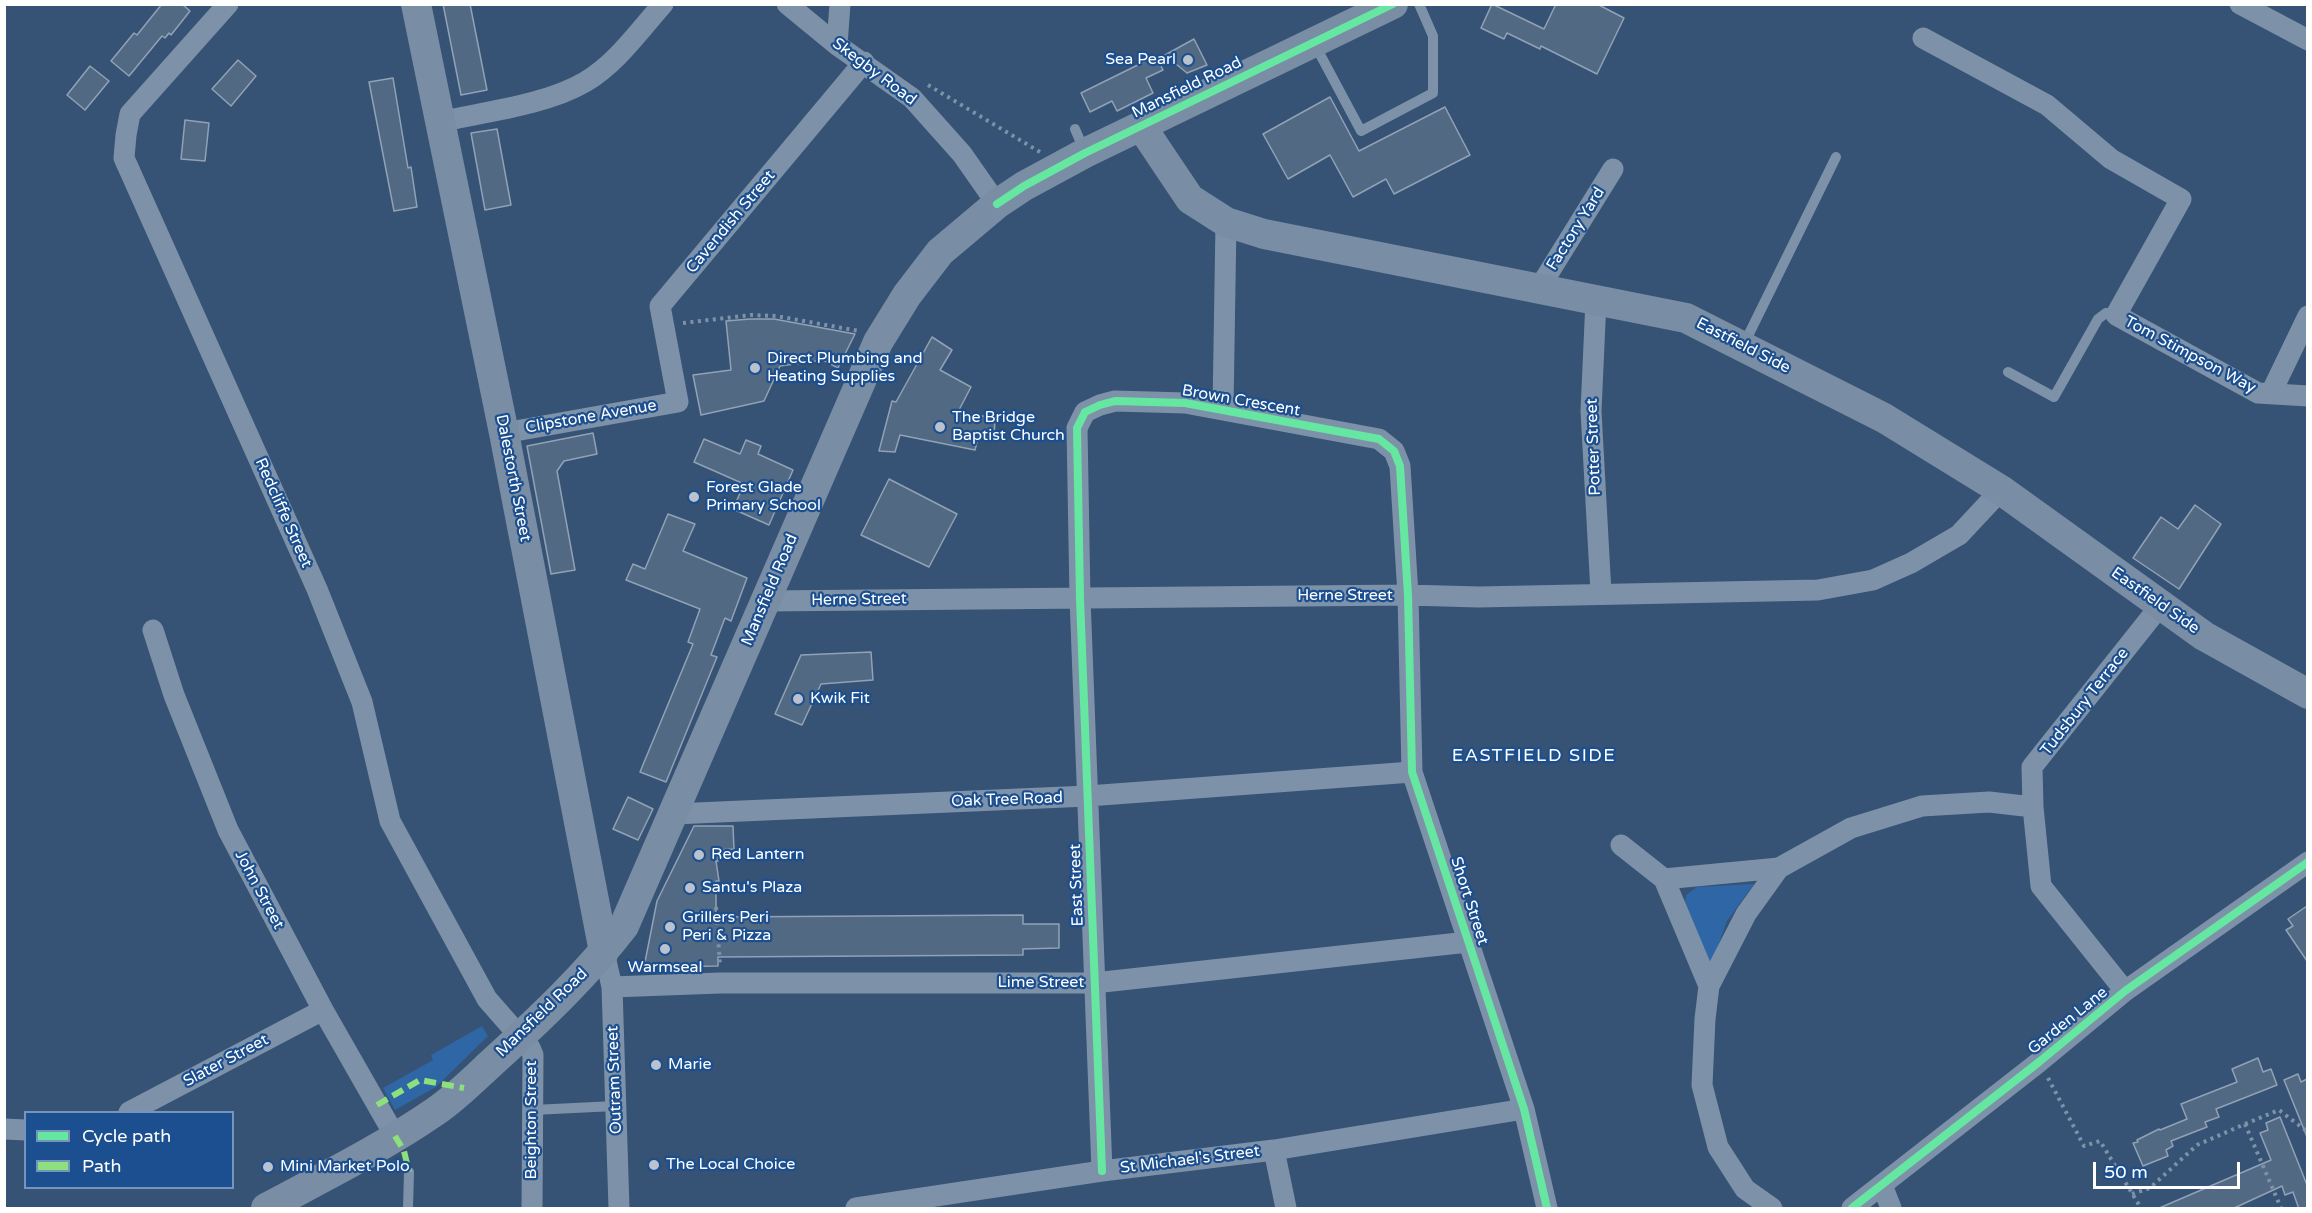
<!DOCTYPE html>
<html>
<head>
<meta charset="utf-8">
<style>
  body { margin:0 }
  #map { position:relative; width:2312px; height:1213px; overflow:hidden; background:#365274; font-family:"Varela Round",sans-serif }
  canvas { display:block }
  .frame { position:absolute; inset:0; border:6px solid #fff; pointer-events:none }
  .legend { position:absolute; left:24px; top:1111px; width:210px; height:78px; box-sizing:border-box; background:#1b4f8f; border:2px solid #7695bc; margin:0; padding:8px 10px; list-style:none; font-size:18px; color:#fff }
  .legend li { display:flex; align-items:center; gap:12px; height:30px }
  .legend b { width:30px; border:2px solid #7695bc }
  .scale { position:absolute; left:2093px; top:1162px; width:147px; height:27px; box-sizing:border-box; border:3px solid #fff; border-top:0; padding-left:8px; font-size:18px; line-height:21px; white-space:nowrap; color:#fff; -webkit-text-stroke:4px #1b4f8f; paint-order:stroke }
</style>
</head>
<body>
<div id="map">
<canvas width="2312" height="1213"></canvas>
<div class="frame"></div>
<ul class="legend">
<li><b style="height:8px;background:#66e7a1"></b>Cycle path</li>
<li><b style="height:8px;background:#8de07e"></b>Path</li>
</ul>
<div class="scale">50 m</div>
</div>
<script>
const ctx = document.querySelector('canvas').getContext('2d');
ctx.lineJoin = 'round';
function fillPath(path, color) {
  ctx.fillStyle = color;
  ctx.fill(path, 'evenodd');
}
function trace(path, color, width, dash) {
  ctx.strokeStyle = color;
  ctx.lineWidth = width;
  ctx.lineCap = dash ? 'butt' : 'round';
  ctx.setLineDash(dash || []);
  ctx.stroke(path);
}
function write(font, color, halo, rows, align = 'center') {
  ctx.font = font + ' "Varela Round",sans-serif';
  ctx.lineWidth = 4.5;
  ctx.setLineDash([]);
  ctx.textBaseline = 'middle';
  ctx.strokeStyle = halo;
  ctx.fillStyle = color;
  for (const [text, x, y, turn = 0] of rows) {
    ctx.save();
    ctx.translate(x, y);
    ctx.rotate((+turn || 0) * Math.PI / 180);
    ctx.textAlign = isNaN(turn) ? turn : align;
    if (halo) ctx.strokeText(text, 0, 0);
    ctx.fillText(text, 0, 0);
    ctx.restore();
  }
}
const green = new Path2D(`
  M1754,884L1727,921L1711,966L1685,902L1686,895L1697,887Z
  M482,1026L488,1036L436,1087L395,1110L383,1088L433,1060L431,1055Z`);
const building = new Path2D(`
  M162,4H182L190,11L171,35L169,33L165,38L162,36L129,76L111,61L134,33L137,35Z
  M443,4H470L487,90L461,95Z
  M1492,4L1544,29L1556,4H1597L1624,18L1597,74L1541,46L1540,49L1507,33L1504,39L1481,28Z
  M1194,39L1207,65L1187,73L1165,55Z
  M1156,56L1163,70L1146,78L1153,93L1117,111L1112,101L1090,112L1081,93Z
  M238,60L256,76L231,106L212,89Z
  M90,66L109,81L85,110L67,95Z
  M393,78L408,168L411,167L417,207L394,211L369,82Z
  M1330,97L1359,151L1445,107L1470,155L1394,194L1386,179L1353,197L1330,155L1288,179L1263,134Z
  M185,120L209,123L205,161L181,159Z
  M497,129L511,205L485,210L471,133Z
  M750,319H774L855,334L838,368L823,360L780,366L764,401L701,415L693,375L731,370L726,321Z
  M932,337L952,350L940,370L971,387L958,412L995,418L994,440L978,438L975,450L900,435L895,452L879,451L892,401L896,402Z
  M593,433L597,454L564,461L557,471L575,570L551,574L527,446Z
  M704,439L740,454L746,440L761,446L758,454L793,470L769,525L733,509L744,484L694,462Z
  M889,479L957,514L929,567L861,535Z
  M2195,505L2221,524L2179,589L2133,558L2161,517L2178,529Z
  M668,514L695,524L683,551L747,578L731,621L725,618L711,655L717,657L666,782L640,772L693,644L688,642L700,609L626,580L633,564L645,569Z
  M871,652L873,680L821,684L802,725L775,714L801,655Z
  M628,797L653,809L638,840L613,829Z
  M694,826H733L734,849L717,850L718,861H716L719,881H716V917L1023,915V924H1059V948L1023,949V955L718,957V966L644,967L657,901Z
  M2307,906V961L2286,930L2293,926L2288,919Z
  M2258,1058L2263,1072L2271,1069L2277,1085L2216,1109L2219,1117L2205,1122L2207,1127L2171,1141L2173,1146L2166,1150L2168,1156L2143,1166L2133,1143L2138,1142L2137,1140L2159,1129L2160,1130L2187,1119L2181,1104L2237,1082L2232,1069Z
  M2298,1074L2301,1082L2307,1079V1137L2284,1080Z
  M2280,1117L2307,1185V1209H2299L2293,1192L2285,1195L2282,1186L2232,1209H2157L2271,1160L2260,1133L2268,1130L2266,1123Z`);
const path = new Path2D(`
  M928,85L1040,152
  M683,323L751,315L776,316L859,331
  M716,907L720,966
  M2048,1078L2084,1146L2100,1141L2141,1208
  M2245,1124L2279,1110L2308,1132
  M2132,1194L2150,1188L2197,1145L2245,1124L2281,1208`);
const lane = new Path2D(`
  M1314,43L1361,131L1433,93V36L1419,4
  M1075,129L1085,152
  M1743,346L1836,157
  M2008,372L2054,397L2098,319L2106,313L2116,315
  M533,1110L615,1106
  M408,1208L409,1172`);
const street = new Path2D(`
  M228,4L130,114L126,135L124,158L317,589L362,702L390,821L487,999L530,1048L533,1055L532,1208
  M787,4L837,45L912,98L962,154L997,204
  M2240,4L2308,40
  M1923,38L2047,105L2111,159L2181,199L2116,315L2258,393L2308,396
  M837,45L840,4
  M439,122C484,112 546,105 585,82C616,64 639,31 663,4
  M1538,290L1613,169
  M1596,300L1591,411L1601,593
  M2271,393L2308,316
  M1223,409L1226,222
  M504,433L678,402L660,306L864,62
  M766,601L1408,595L1479,597L1818,590L1873,580L1911,563L1959,535L2001,490
  M153,630L174,695L228,830L323,1010L395,1136
  M673,814L1088,796L1412,772
  M1621,845L1664,879L1709,986
  M1664,879L1779,868
  M604,952L612,987L619,1208
  M612,987L720,983H1094L1468,942
  M2125,991L2041,886L2033,807L2032,767L2160,606
  M129,1112L323,1010
  M4,1129L26,1130
  M1274,1150L1286,1208
  M1102,1171L1080,598L1077,428L1085,412L1100,405L1115,401L1185,403L1379,439L1394,451L1400,466L1408,595L1412,772L1524,1109L1547,1208
  M1882,1185L1891,1208
  M856,1208L1102,1171L1274,1150L1524,1109
  M1772,1208L1745,1189L1718,1147L1702,1085L1705,1019L1709,986L1746,914L1779,868L1851,828L1922,806L1989,802L2033,807
  M1852,1208L2039,1062L2125,991L2308,862`);
const secondary = new Path2D(`
  M416,4L504,433L604,952
  M1141,126L1190,199L1226,222L1264,234L1686,318L1884,418L2001,490L2204,636L2308,694
  M266,1208C322,1178 384,1147 436,1111C458,1096 478,1075 498,1057C543,1016 587,974 624,926L878,342L907,295L940,252L997,204L1024,186L1085,153L1393,4`);
const quiet = new Path2D(`
  M377,1105L420,1080L464,1088
  M395,1136L404,1151L409,1172`);
const cycleway = new Path2D(`
  M997,204L1024,186L1085,153L1393,4
  M1102,1171L1080,598L1077,428L1085,412L1100,405L1115,401L1185,403L1379,439L1394,451L1400,466L1408,595L1412,772L1524,1109L1547,1208
  M1852,1208L2039,1062L2125,991L2308,862`);
const markers = [
  [1188,60,6,"#b9c2ce"],
  [755,368,6,"#b9c2ce"],
  [940,427,6,"#b9c2ce"],
  [694,497,6,"#b9c2ce"],
  [798,699,6,"#b9c2ce"],
  [699,855,6,"#b9c2ce"],
  [690,888,6,"#b9c2ce"],
  [670,927,6,"#b9c2ce"],
  [665,949,6,"#b9c2ce"],
  [656,1065,6,"#b9c2ce"],
  [654,1165,6,"#b9c2ce"],
  [268,1167,6,"#b9c2ce"]
];
const poiNames = [
  ["Sea Pearl",1176,60,"right"],
  ["Direct Plumbing and",767,359],
  ["Heating Supplies",767,377],
  ["The Bridge",952,418],
  ["Baptist Church",952,436],
  ["Forest Glade",706,488],
  ["Primary School",706,506],
  ["Kwik Fit",810,699],
  ["Red Lantern",711,855],
  ["Santu's Plaza",702,888],
  ["Grillers Peri",682,918],
  ["Peri & Pizza",682,936],
  ["Warmseal",665,968,"center"],
  ["Marie",668,1065],
  ["The Local Choice",666,1165],
  ["Mini Market Polo",280,1167]
];
const streetNames = [
  ["Skegby Road",874,72,37],
  ["Mansfield Road",1187,88,-26],
  ["Cavendish Street",731,222,-50],
  ["Factory Yard",1576,229,-58],
  ["Eastfield Side",1743,346,27],
  ["Tom Stimpson Way",2190,355,28],
  ["Brown Crescent",1241,401,10],
  ["Clipstone Avenue",591,417,-10],
  ["Potter Street",1594,447,-92],
  ["Dalestorth Street",513,478,79],
  ["Redcliffe Street",283,513,66],
  ["Mansfield Road",770,590,-67],
  ["Herne Street",1345,596],
  ["Herne Street",859,600,-1],
  ["Eastfield Side",2155,601,35],
  ["Tudsbury Terrace",2085,702,-52],
  ["Oak Tree Road",1007,800,-2],
  ["East Street",1077,885,-92],
  ["John Street",259,890,62],
  ["Short Street",1469,901,72],
  ["Lime Street",1041,983],
  ["Mansfield Road",542,1013,-44],
  ["Garden Lane",2068,1021,-39],
  ["Slater Street",226,1061,-28],
  ["Outram Street",615,1080,-92],
  ["Beighton Street",532,1120,-90],
  ["St Michael's Street",1190,1160,-7]
];
const neighbourhoodNames = [
  ["EASTFIELD SIDE",1534,756]
];
fillPath(green, '#2f66a5');
fillPath(building, '#526984');
trace(building, '#92a2b6', 1.5);
trace(path, '#7d92a8', 4, [3, 4.5]);
trace(lane, '#7d92a8', 10);
trace(street, '#7d92a8', 21);
trace(secondary, '#798da4', 30);
trace(quiet, '#8de07e', 6, [12, 6]);
trace(cycleway, '#66e7a1', 8);
for (const [x, y, r, color] of markers) {
  const dot = new Path2D();
  dot.arc(x, y, r, 0, 2 * Math.PI);
  ctx.fillStyle = color;
  ctx.fill(dot);
  trace(dot, '#1b4f8f', 2);
}
write('16px', '#fff', '#1b4f8f', poiNames, 'left');
write('16px', '#fff', '#1b4f8f', streetNames);
ctx.letterSpacing = '1.5px';
write('18px', '#fff', '#1b4f8f', neighbourhoodNames);
ctx.letterSpacing = '0px';
</script>
</body>
</html>
